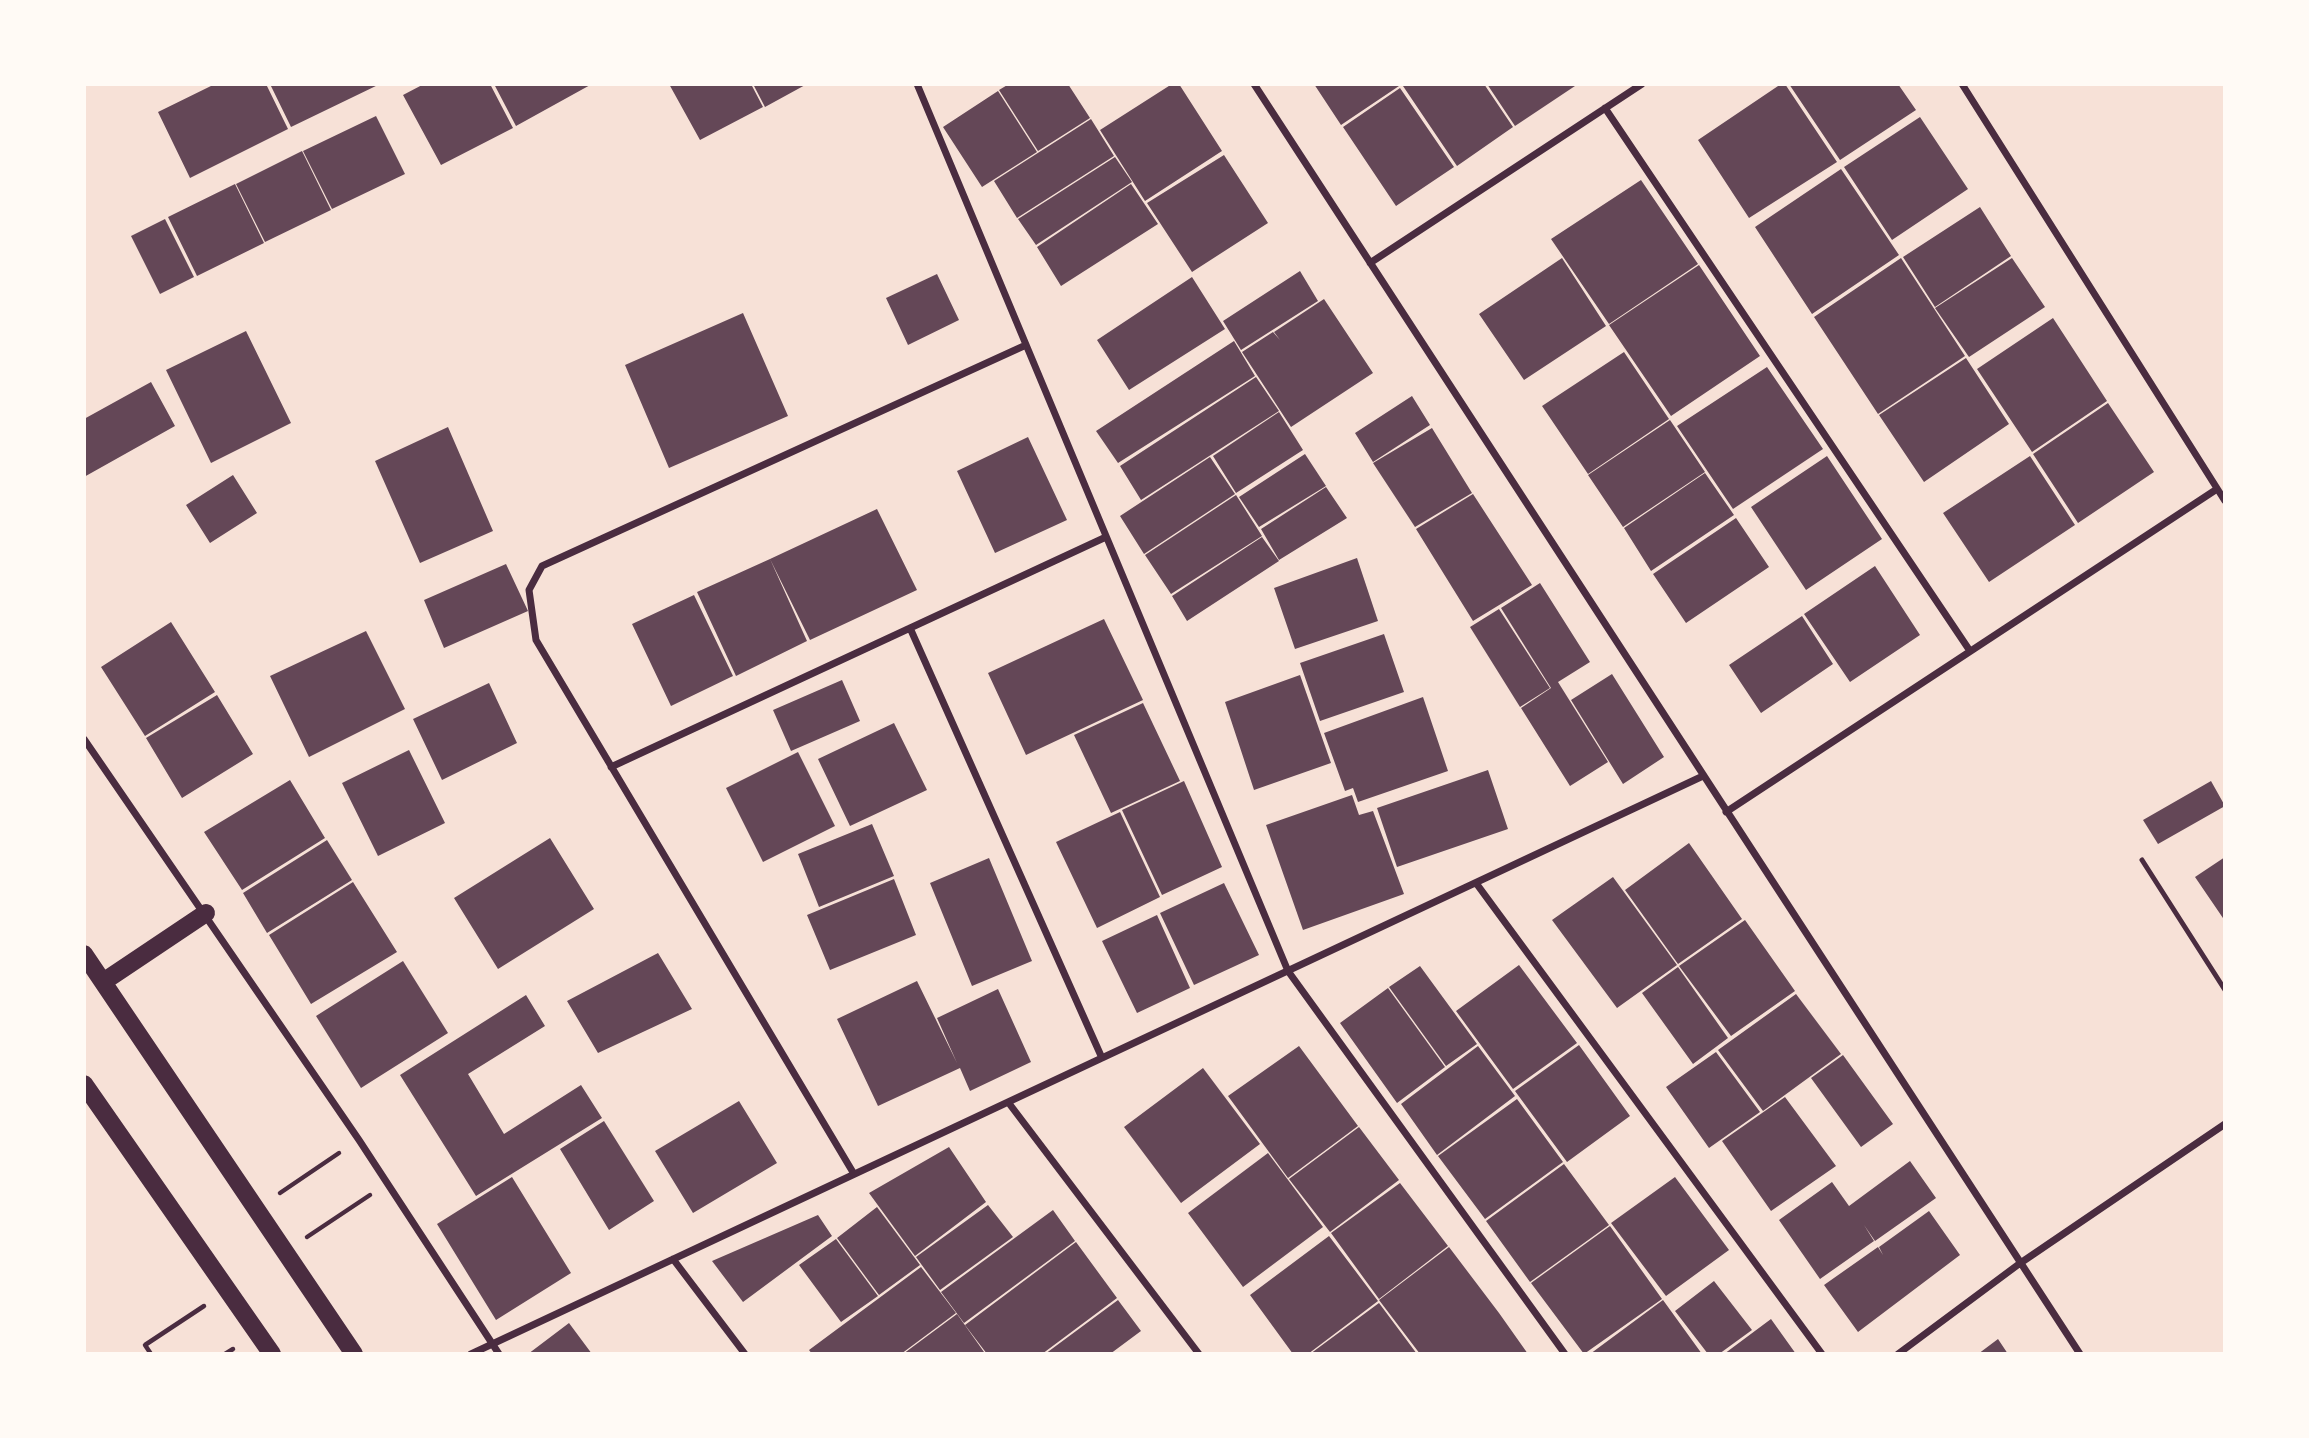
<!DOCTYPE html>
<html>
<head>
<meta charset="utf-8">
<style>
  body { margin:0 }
  #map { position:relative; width:2309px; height:1438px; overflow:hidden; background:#f7e1d7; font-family:Ubuntu,sans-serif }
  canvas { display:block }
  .frame { position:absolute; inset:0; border:86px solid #fffaf5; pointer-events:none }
</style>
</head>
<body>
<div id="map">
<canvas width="2309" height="1438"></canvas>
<div class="frame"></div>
</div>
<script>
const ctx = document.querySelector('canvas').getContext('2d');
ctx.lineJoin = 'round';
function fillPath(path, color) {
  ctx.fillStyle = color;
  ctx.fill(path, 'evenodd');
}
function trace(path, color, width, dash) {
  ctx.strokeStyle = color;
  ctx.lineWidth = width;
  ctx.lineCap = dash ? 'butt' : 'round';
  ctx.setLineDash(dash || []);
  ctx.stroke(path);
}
const building = new Path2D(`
  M215,84H266L288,129L190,178L158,112Z
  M270,84H380L291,127Z
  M424,84H490L513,128L441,165L403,95Z
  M494,84H592L516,126Z
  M669,84H751L763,107L700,140Z
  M753,84H807L765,107Z
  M1009,84H1068L1090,118L1038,151L999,90Z
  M1172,84H1179L1222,151L1145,201L1100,130Z
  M1314,84H1398L1399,86L1341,125Z
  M1406,84H1484L1513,127L1457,166L1403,86Z
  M1487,84H1573L1575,86L1515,126Z
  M1781,84H1785L1837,162L1749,218L1698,140Z
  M1789,84H1898L1916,110L1840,160Z
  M1400,88L1454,167L1396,206L1343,127Z
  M998,91L1037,152L982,187L943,127Z
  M376,116L405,174L332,209L303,151Z
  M1920,117L1968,189L1892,240L1844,167Z
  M1091,119L1114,156L1017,218L994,181Z
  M302,151L331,210L265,242L236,184Z
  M1224,155L1268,223L1192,272L1147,203Z
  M1115,157L1132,182L1036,245L1018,219Z
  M1841,169L1899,255L1812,314L1755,227Z
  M1641,180L1698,264L1609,324L1551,239Z
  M235,184L264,243L197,276L168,217Z
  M1131,184L1158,224L1061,286L1037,247Z
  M1980,207L2011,256L1935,307L1903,257Z
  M165,219L194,277L160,294L131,236Z
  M1562,258L1606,326L1524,380L1479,314Z
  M1901,258L1965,356L1878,414L1814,317Z
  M2012,258L2045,307L1969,357L1935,308Z
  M1699,265L1760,356L1671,416L1609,325Z
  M1300,271L1318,301L1241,350L1223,321Z
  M937,274L959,320L908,345L886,298Z
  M1192,277L1225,329L1129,390L1097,340Z
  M1324,299L1373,373L1291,427L1242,352L1273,332L1280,340L1274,332Z
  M743,313L788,416L669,468L625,365Z
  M2053,318L2107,401L2032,452L1977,369Z
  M246,331L291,423L211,463L166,370Z
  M1234,341L1255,376L1118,463L1096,431Z
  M1624,352L1669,419L1588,474L1542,406Z
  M1966,358L2009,424L1924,482L1879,415Z
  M1767,367L1823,449L1733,509L1677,426Z
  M1256,377L1279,411L1141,500L1120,466Z
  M151,382L175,426L84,477V419Z
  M1412,396L1430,425L1373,462L1355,433Z
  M2108,403L2154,472L2078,523L2033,454Z
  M1279,412L1303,450L1236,493L1213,456Z
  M1670,420L1705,472L1623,527L1588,475Z
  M448,427L493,531L420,563L375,461Z
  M1432,428L1472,493L1415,527L1373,463Z
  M1028,437L1067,520L995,553L957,471Z
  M1305,454L1326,486L1259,527L1239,497Z
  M1827,456L1882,539L1806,590L1751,507Z
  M2030,456L2075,525L1989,582L1943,513Z
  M1210,457L1235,494L1144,554L1120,516Z
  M1705,473L1734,515L1651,571L1624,528Z
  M233,475L257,513L210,543L186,505Z
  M1326,487L1347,518L1279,560L1261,529Z
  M1473,494L1532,585L1473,621L1416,529Z
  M1236,495L1262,536L1171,594L1145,555Z
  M877,509L917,590L810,640L770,559Z
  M1736,518L1769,567L1686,623L1653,574Z
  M1262,537L1279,561L1187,621L1172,596Z
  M1357,558L1378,621L1295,649L1274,588Z
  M770,559L807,641L736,676L697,592Z
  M506,564L528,611L444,648L424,600Z
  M1875,566L1920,635L1850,682L1804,614Z
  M1540,583L1590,662L1558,682L1608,762L1570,786L1521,708L1551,688L1501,608Z
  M694,595L733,676L671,706L632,624Z
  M1499,609L1550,688L1520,707L1470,627Z
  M1802,616L1833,664L1761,713L1729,665Z
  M1104,619L1143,700L1026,755L988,673Z
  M171,622L215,692L145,736L101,667Z
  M366,631L405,709L309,757L270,676Z
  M1384,634L1404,692L1320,721L1300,663Z
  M1612,674L1664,757L1623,784L1571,700Z
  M1300,675L1331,763L1254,790L1225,702Z
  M842,680L860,721L791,751L773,710Z
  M489,683L517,743L442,780L413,719Z
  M217,695L253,754L182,798L146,738Z
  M1423,697L1448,771L1358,802L1353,788L1345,791L1324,733Z
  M1143,703L1180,781L1111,813L1074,735Z
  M894,723L927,790L850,826L818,759Z
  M409,750L445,823L378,856L342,783Z
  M798,752L835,826L763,862L726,788Z
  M1488,770L1508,829L1397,867L1377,808Z
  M290,780L325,838L242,890L204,832Z
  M1184,781L1222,867L1162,895L1122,810Z
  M2211,781L2225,806L2158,844L2143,820Z
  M1352,795L1359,815L1373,811L1404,894L1303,930L1266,825Z
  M1120,812L1160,897L1097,928L1056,842Z
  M872,824L894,876L819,907L798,854Z
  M550,838L594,909L498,969L454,898Z
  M327,840L352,880L267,933L243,893Z
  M1689,843L1742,919L1678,964L1625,890Z
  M2225,857V921L2195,877Z
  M989,858L1032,961L972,986L930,883Z
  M1613,877L1677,965L1617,1008L1552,920Z
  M894,879L916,935L830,970L807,915Z
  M353,882L397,952L311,1004L269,935Z
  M1224,883L1259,955L1194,985L1160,913Z
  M1157,915L1190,988L1137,1013L1102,941Z
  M1745,920L1795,991L1731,1036L1679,966Z
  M658,953L692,1009L598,1053L567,1001Z
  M403,961L448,1033L361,1088L316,1016Z
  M1519,965L1577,1043L1513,1089L1456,1011Z
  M1420,966L1477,1044L1446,1066L1389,987Z
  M1678,967L1728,1038L1693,1064L1642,993Z
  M917,981L957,1063L937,1018L998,989L1031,1062L970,1091L960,1068L878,1106L837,1019Z
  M1388,988L1445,1067L1397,1103L1340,1023Z
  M1796,994L1841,1054L1763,1111L1718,1050Z
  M526,995L545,1026L468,1074L504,1134L581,1085L602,1118L476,1196L400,1075Z
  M1579,1045L1630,1116L1567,1162L1515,1091Z
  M1299,1046L1358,1126L1288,1178L1228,1096Z
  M1478,1046L1515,1096L1437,1155L1401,1104Z
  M1716,1052L1760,1112L1709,1148L1666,1087Z
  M1843,1055L1893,1124L1861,1147L1811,1078Z
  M1203,1068L1260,1144L1181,1203L1124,1127Z
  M1785,1097L1836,1166L1771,1211L1722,1141Z
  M1517,1099L1563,1162L1485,1219L1438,1156Z
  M739,1101L777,1163L693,1213L655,1151Z
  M604,1121L654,1201L609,1230L560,1149Z
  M1359,1127L1399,1180L1330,1232L1289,1179Z
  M949,1147L986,1202L915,1256L869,1193Z
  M1268,1153L1323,1227L1243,1287L1188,1213Z
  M1910,1161L1936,1198L1875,1241L1864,1225L1874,1241L1820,1279L1779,1220L1832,1182L1849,1206Z
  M1564,1164L1609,1225L1530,1282L1486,1221Z
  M512,1177L571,1273L496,1320L437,1224Z
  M1675,1177L1729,1250L1666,1296L1611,1223Z
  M1400,1183L1448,1246L1379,1299L1331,1233Z
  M988,1205L1013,1237L940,1290L916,1257Z
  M877,1207L920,1265L879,1295L837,1238Z
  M1053,1210L1075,1241L964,1323L941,1292Z
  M1929,1211L1960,1255L1858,1332L1824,1285L1878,1247L1883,1255L1879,1247Z
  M818,1215L832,1236L743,1302L712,1261Z
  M1610,1226L1662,1299L1584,1354L1531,1283Z
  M1329,1236L1378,1301L1308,1354H1293L1250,1295Z
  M836,1239L878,1296L841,1322L799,1265Z
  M1076,1242L1117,1298L1042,1354H987L965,1325Z
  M1449,1247L1499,1313L1528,1354H1420L1379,1300Z
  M921,1267L956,1313L901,1354H812L809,1350Z
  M1714,1281L1752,1330L1719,1354H1708L1675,1311Z
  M1118,1300L1141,1331L1110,1354H1045Z
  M1663,1300L1702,1354H1590Z
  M1379,1303L1417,1354H1310Z
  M957,1314L984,1352L903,1354Z
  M1771,1319L1796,1354H1724Z
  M569,1323L592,1354H528Z
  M1998,1339L2008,1354H1978Z`);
const path = new Path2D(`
  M280,1193L339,1153
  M307,1237L370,1195
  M151,1354L145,1345L204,1306
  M225,1354L233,1349`);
const service = new Path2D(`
  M2142,860L2225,990`);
const minor = new Path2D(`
  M917,84L1288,971L1565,1354
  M1254,84L2080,1354
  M1962,84L2225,501
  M1605,108L1970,651
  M1370,263L1642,84
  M910,628L1102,1058
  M84,739L359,1140L499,1354
  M611,767L1106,537
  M1726,812L2217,489
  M1476,883L1822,1354
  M1008,1102L1199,1354
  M854,1174L536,640L529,590L542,566L1026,345
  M673,1259L745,1354
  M471,1354L1703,776
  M1898,1354L2019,1264L2225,1124`);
const primary = new Path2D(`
  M84,954L354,1354
  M103,982L206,913
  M84,1084L272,1354`);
fillPath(building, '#644757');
trace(path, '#4a2c40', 4.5);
trace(service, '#4a2c40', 5);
trace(minor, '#4a2c40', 7);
trace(primary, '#4a2c40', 18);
</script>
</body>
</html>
